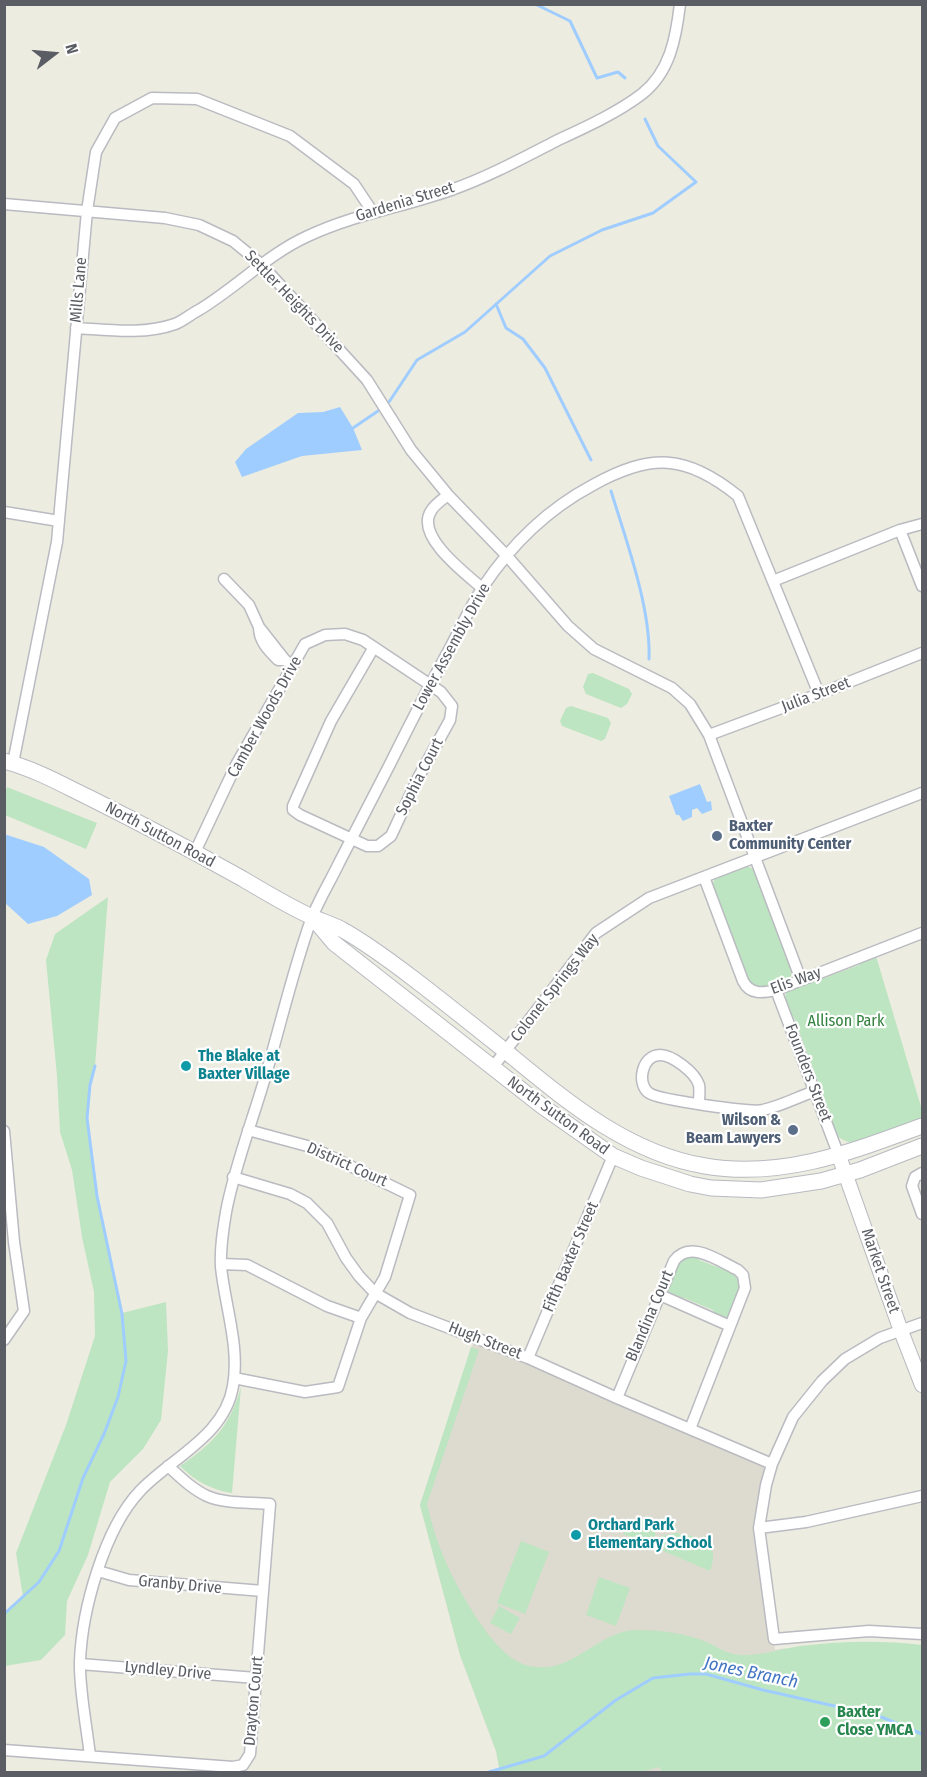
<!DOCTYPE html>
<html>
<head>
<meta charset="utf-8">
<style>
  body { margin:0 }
  #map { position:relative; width:927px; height:1777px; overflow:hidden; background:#edece1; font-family:"Fira Sans Condensed",sans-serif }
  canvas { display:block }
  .frame { position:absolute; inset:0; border:6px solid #5a5d63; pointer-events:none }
  .north { position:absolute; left:24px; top:24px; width:60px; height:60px; -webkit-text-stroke:4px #fff; paint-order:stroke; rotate:74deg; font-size:16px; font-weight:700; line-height:24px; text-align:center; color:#5a5d63 }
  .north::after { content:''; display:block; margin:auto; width:21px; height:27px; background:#5a5d63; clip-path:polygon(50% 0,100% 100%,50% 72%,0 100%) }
</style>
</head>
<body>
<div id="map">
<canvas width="927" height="1777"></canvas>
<div class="frame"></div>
<div class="north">N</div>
</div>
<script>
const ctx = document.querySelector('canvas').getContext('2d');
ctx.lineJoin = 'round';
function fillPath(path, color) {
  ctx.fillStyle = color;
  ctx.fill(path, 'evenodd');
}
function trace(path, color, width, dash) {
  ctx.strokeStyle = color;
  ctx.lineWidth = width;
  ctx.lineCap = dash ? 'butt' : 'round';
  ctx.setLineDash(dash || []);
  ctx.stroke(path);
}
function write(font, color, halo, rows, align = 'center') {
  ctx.font = font + ' "Fira Sans Condensed",sans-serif';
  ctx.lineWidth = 4.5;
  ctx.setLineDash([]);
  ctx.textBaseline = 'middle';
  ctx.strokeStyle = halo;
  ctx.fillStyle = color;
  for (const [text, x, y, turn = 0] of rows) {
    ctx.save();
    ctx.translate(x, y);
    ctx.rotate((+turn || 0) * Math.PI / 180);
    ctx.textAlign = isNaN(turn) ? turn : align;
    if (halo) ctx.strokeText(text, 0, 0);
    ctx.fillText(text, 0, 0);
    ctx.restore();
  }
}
const education = new Path2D(`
  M475,1337L772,1464L766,1485L764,1568L775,1650L786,1648L654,1738L661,1772H500L496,1751L460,1655L420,1505Z`);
const green = new Path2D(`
  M593,673L629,689L632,694L627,704L621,708L586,694L583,687L588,674Z
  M571,706L608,718L611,723L605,739L601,741L562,726L560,721L566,708Z
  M7,787L97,823L86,849L5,815V794Z
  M747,866L753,869L757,876L792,969L791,976L787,980L763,989L757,988L748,983L712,886L715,878Z
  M108,897L95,1066L90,1085L87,1118L97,1196L122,1313L166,1302L168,1351L161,1420L143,1449L110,1482L88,1555L67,1601L65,1635L41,1660L5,1666V1614L23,1597L16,1553L66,1425L95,1336L94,1292L82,1237L72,1170L60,1132L57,1076L46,960L55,934Z
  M876,956L922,1110V1119L852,1143C838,1140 829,1130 831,1116L794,1018C787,1012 783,999 787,990L815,979L816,981L859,965L862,961Z
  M697,1256L699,1260L738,1275L742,1285L729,1317L725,1318L714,1313L713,1310L684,1298H679L668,1291L676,1267L682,1258Z
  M471,1347L479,1350L427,1504C432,1526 439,1548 449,1569C462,1596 494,1654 523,1664C532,1668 545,1668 554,1666C583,1659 606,1630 637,1630C659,1630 684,1633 704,1641C717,1646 727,1655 742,1655C761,1656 781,1649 800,1646C842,1641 881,1640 922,1645V1772H661L660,1767L640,1772H500L496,1751L460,1655L420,1505Z
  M241,1387L232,1493C211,1490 194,1480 180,1466C213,1443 229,1428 241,1387Z
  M642,1519L656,1533L651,1546L623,1534L631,1521Z
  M677,1533C702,1538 721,1540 710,1571L656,1548L661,1536Z
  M521,1541L549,1552L525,1614L497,1603Z
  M599,1577L630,1588L616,1626L586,1615Z
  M499,1606L520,1618L511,1634L490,1623Z`);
const water = new Path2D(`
  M340,407L353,428L362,450L302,456L242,477L235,462L246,449L298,413L323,412Z
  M700,784L707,802L711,801L712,810L702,814L697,808L692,810V817L683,821L679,815H676L669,796Z
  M4,834L44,847L89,879L92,895L57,916L28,924L5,903Z`);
const stream = new Path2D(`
  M535,4L570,21L597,78L618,72L625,78
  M496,304L506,328L523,339L545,368L591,460
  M389,402L417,360L465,332L550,256L602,230L653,213L696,182L658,146L645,119
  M353,428L378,411
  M611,491C626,540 651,608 649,659
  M4,1614L39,1582L59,1551L83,1478L104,1434L118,1397L126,1361L122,1314L97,1196L87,1118L90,1085L95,1066
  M489,1772L544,1756L616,1700L653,1678L690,1674H706L763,1690L879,1716L922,1734`);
const minor = new Path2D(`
  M4,204L165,218L199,225L233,241L261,264L367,380L411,450L448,495L507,556L568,626L594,649L672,688L690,704L709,735L801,980
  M76,328C109,330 144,335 175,324C183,321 191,314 199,310C237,287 268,254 308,236C355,214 403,207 451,190C488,177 523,158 558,140C586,127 617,113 642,94C670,72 676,38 680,4
  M448,495C443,499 434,505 431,511C415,536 465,573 482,588
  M4,512L59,521
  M900,530L922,586
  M224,579L249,605L259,627
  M773,581L900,530L922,524
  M285,660H278C268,650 259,641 259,627L285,660L293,666
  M709,735L819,694L922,653
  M13,763L57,542L87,211L96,152L115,118L152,98L197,99L290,136L354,184L372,211
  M195,852L236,765L305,644L325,635L345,634L363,640L441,692L452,706L450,720L418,778L391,836L378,846H367L300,815L293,810V806L331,721L374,647
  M704,877L743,981C750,995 763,993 776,990L922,933
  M776,990L839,1156
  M493,1067L596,933L649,898L922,793
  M699,1103C699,1097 700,1090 699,1085C695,1072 672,1055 660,1055C642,1055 636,1084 649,1093C659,1100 752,1113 763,1110C781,1106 798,1097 815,1091
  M4,1131L14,1242L24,1311L4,1340
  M922,1173L915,1177L912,1186L922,1214
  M233,1177L290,1194L307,1203L327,1223L346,1258L359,1276L375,1293L410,1313L528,1358L617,1398L772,1464
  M221,1264L247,1265L327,1306L361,1318
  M660,1295L730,1326
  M922,1323L880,1338L845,1359L822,1381L793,1417L772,1464L766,1485L759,1528L774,1639L869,1631L922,1634
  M528,1358L613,1156
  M234,1378L305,1392L338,1387L361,1318L385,1277L410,1195L311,1147L248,1130
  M617,1398L674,1261C690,1239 719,1261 738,1270L743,1275L745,1288L690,1429
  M759,1528L806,1522L922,1496
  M98,1571L129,1580L263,1591
  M80,1664L256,1678
  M4,1750L233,1767L243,1765L250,1754L270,1504C250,1502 225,1504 207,1496C192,1489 180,1477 168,1466
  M90,1756C87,1728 79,1689 80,1661C82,1610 104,1529 140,1491C171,1458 225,1436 233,1386C240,1347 225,1306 221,1267C220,1248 223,1230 226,1212C235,1164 253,1120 266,1074C281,1023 293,970 311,920C318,901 330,882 339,863C356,830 373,797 390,764C409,726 428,688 449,650C460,629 470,607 483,587C511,545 548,509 593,485C651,453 686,454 738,496L819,694`);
const tertiary = new Path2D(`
  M839,1156L901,1331L922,1385`);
const secondary = new Path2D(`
  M4,761C35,769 63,785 90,798C142,824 193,851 243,879C265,892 288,906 312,917C321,921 331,924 341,929C363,941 393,963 414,979C444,1002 474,1026 504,1050C564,1099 626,1153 705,1166C782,1179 851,1152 922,1126
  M313,918L334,943L542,1106L613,1156L641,1168L690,1184L711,1188L761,1190L821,1181L860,1170L922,1146`);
const markers = [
  [717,836,6,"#5c6f8a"],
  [186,1066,6,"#0f9aa8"],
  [793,1130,6,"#5c6f8a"],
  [576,1535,6,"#0f9aa8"],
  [825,1722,6,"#2e9e5b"]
];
const streetNames = [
  ["Gardenia Street",405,202,-17],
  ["Mills Lane",79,290,-85],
  ["Settler Heights Drive",294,302,46],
  ["Lower Assembly Drive",452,647,-61],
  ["Julia Street",816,695,-21],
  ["Camber Woods Drive",265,717,-61],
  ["Sophia Court",420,777,-63],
  ["North Sutton Road",160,835,28],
  ["Elis Way",796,981,-20],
  ["Colonel Springs Way",555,988,-52],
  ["Founders Street",808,1073,69],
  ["North Sutton Road",558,1116,36],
  ["District Court",347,1165,24],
  ["Fifth Baxter Street",571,1257,-67],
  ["Market Street",880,1271,71],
  ["Blandina Court",650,1316,-67],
  ["Hugh Street",485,1341,21],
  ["Granby Drive",180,1585,5],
  ["Lyndley Drive",168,1671,5],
  ["Drayton Court",254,1701,-85]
];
const serviceNames = [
  ["Baxter",729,827],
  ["Community Center",729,845],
  ["Wilson &",781,1121,"right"],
  ["Beam Lawyers",781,1139,"right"]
];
const parkNames = [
  ["Allison Park",846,1022]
];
const cultureNames = [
  ["The Blake at",198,1057],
  ["Baxter Village",198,1075],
  ["Orchard Park",588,1526],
  ["Elementary School",588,1544]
];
const leisureNames = [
  ["Baxter",837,1713],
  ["Close YMCA",837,1731]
];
const waterNames = [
  ["Jones Branch",751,1673,12]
];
fillPath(education, '#dddbd0');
fillPath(green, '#bde5c1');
fillPath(water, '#a0cdff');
trace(stream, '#a0cdff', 3);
trace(minor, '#b9bbc1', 13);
trace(tertiary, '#b9bbc1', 16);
trace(secondary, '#b7bac0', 17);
trace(minor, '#fff', 10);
trace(tertiary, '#fff', 14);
trace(secondary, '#fff', 15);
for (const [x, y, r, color] of markers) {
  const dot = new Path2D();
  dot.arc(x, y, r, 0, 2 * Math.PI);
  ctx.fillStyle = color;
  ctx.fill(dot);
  trace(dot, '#fff', 2);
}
write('16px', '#5a5d63', '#fff', streetNames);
write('bold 16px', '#4e5e75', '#fff', serviceNames, 'left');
write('16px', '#33813e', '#fff', parkNames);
write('bold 16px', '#0d838f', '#fff', cultureNames, 'left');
write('bold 16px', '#27864d', '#fff', leisureNames, 'left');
write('italic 18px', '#4275c3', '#fff', waterNames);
</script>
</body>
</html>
